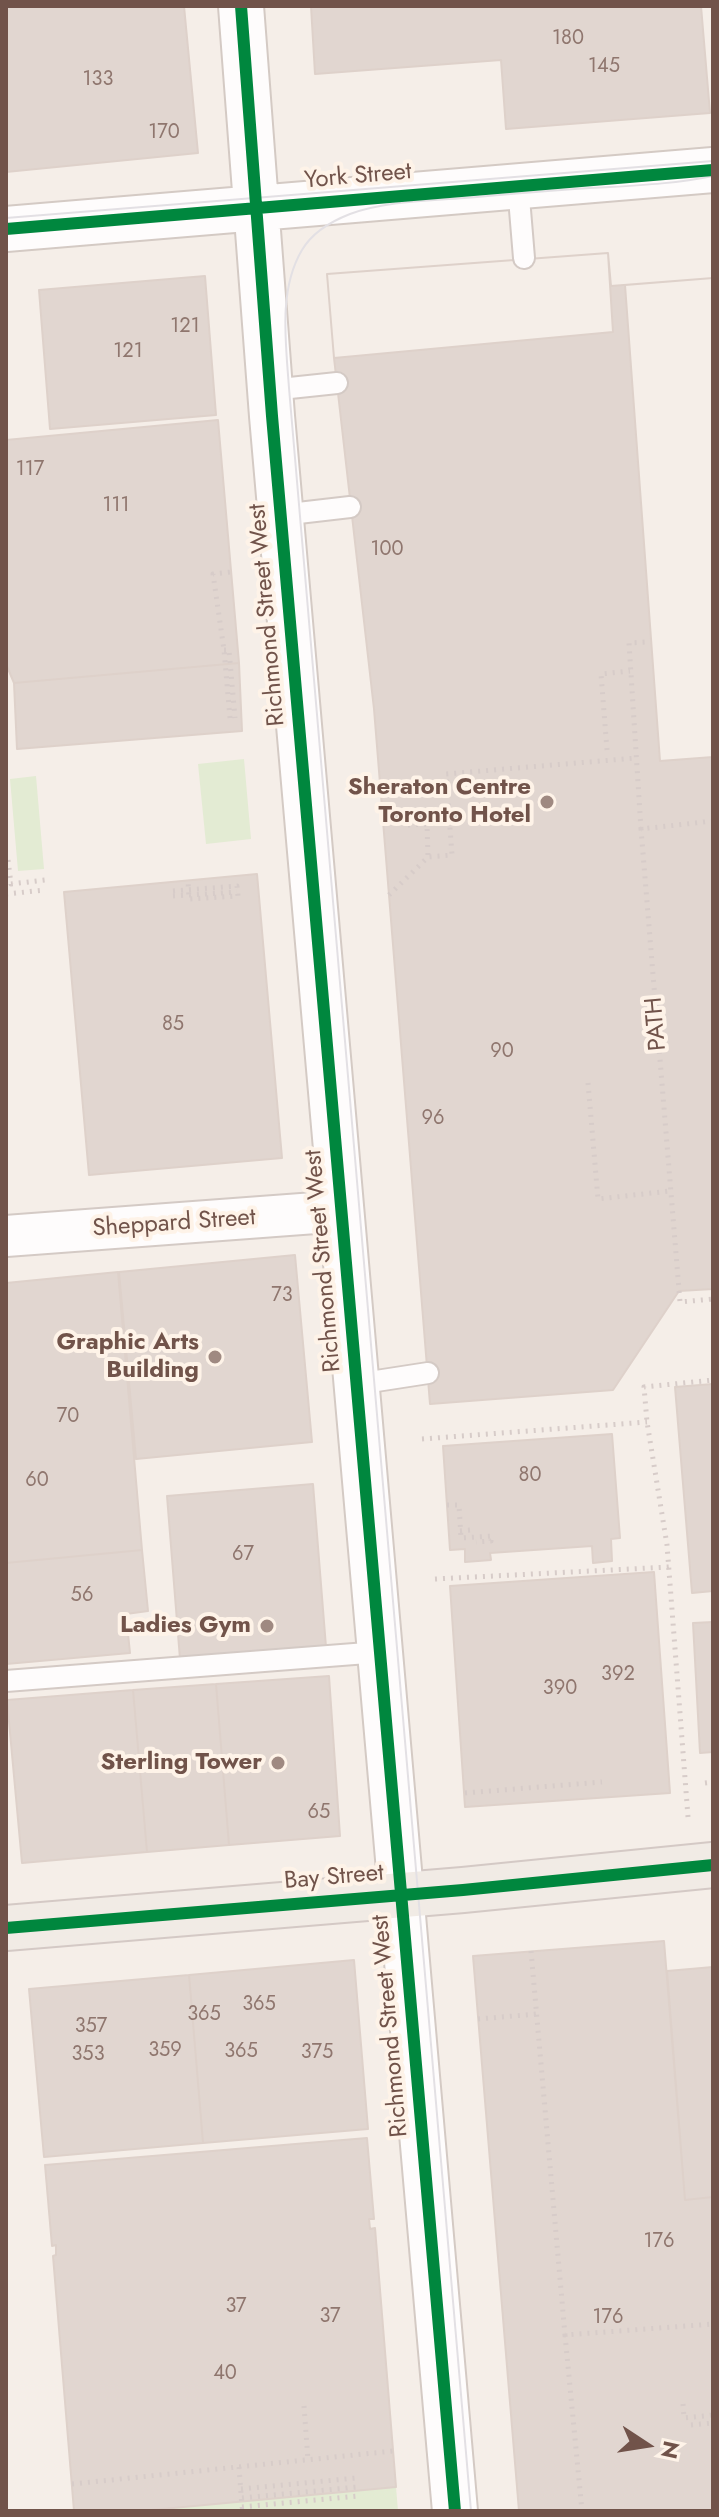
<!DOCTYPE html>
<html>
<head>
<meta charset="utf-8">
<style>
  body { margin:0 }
  #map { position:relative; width:719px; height:2517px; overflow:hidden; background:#f5eee8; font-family:Jost,sans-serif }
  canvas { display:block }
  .frame { position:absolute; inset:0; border:8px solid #71534a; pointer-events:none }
  .north { position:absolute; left:607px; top:2405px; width:80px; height:80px; -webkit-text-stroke:6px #fef3e8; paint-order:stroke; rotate:102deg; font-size:22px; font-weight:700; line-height:32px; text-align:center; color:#71534a }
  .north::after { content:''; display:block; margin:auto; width:28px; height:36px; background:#71534a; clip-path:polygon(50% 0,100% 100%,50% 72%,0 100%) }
</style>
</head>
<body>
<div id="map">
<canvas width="719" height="2517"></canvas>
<div class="frame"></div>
<div class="north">N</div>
</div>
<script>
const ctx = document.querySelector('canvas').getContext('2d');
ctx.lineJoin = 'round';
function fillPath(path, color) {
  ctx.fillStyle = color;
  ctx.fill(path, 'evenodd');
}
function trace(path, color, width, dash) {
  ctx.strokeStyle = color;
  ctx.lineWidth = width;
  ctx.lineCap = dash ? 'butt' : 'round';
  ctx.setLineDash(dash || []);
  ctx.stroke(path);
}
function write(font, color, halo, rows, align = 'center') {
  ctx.font = font + ' Jost,sans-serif';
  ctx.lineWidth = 8;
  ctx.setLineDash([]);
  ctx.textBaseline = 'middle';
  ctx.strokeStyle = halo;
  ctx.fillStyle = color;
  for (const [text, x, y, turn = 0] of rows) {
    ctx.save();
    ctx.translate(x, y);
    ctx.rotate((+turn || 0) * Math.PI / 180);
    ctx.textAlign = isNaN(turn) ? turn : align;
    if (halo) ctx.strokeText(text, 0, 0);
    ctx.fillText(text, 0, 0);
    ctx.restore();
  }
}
const green = new Path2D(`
  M244,759L251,839L206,844L198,764Z
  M36,776L44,869L18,871L10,779Z
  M396,2487L398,2511H141Z`);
const building = new Path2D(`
  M6,6H184L198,153L6,172Z
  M311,6H701L710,113L506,129L501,60L315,74Z
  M608,253L613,332L334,358L327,274Z
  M608,253L611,286L713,278V1289L679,1291L613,1390L430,1404L374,709L334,358L327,274Z
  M205,276L216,415L50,429L39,290Z
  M713,278V757L660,761L625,285Z
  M218,420L239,663L14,683L6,664V440Z
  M239,663L242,731L17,749L14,683Z
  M257,874L282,1158L89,1175L64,892Z
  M295,1255L312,1442L136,1459L119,1272Z
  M118,1272L142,1550L6,1563V1283Z
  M713,1384V1591L692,1593L675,1387Z
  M612,1434L620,1538L611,1539L612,1561L593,1563L592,1546L490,1553L491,1560L465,1562V1549L450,1550L443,1446Z
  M313,1484L326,1647L180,1659L167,1496Z
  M142,1550L148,1611L126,1614L130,1653L6,1664V1563Z
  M654,1572L670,1793L465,1807L450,1586Z
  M713,1622V1752L700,1753L693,1623Z
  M329,1676L340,1836L229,1845L216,1684Z
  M216,1684L229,1845L147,1852L133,1690Z
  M133,1690L147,1852L22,1863L7,1700Z
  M664,1941L685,2200L713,2197V2511H519L473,1956Z
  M354,1960L368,2129L203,2143L189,1975Z
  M713,1967V2197L685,2200L667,1971Z
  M189,1975L203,2143L44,2157L29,1989Z
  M367,2138L374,2219H369L370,2229L375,2228L396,2487L141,2511H74L53,2256L56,2255V2245L52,2246L45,2165Z`);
const path = new Path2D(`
  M224,650H229L235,718
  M230,718L224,650L213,574L231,572
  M607,750L601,674L630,671
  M713,821L641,829L680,1302L713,1299
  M408,825L427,824L428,857
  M641,829L629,643L646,642
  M8,860L11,884L45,880
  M173,891L237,886L238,896L189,899L188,880
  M6,894L45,890
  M389,895L428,857L452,855L446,774L636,758
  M173,896L237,892
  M588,1083L598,1199L670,1191
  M422,1439L647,1422
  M447,1505H459L461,1538L492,1536L491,1541L476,1542
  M460,1531L471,1530
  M435,1579L669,1567
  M705,1783L713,1782
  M465,1793L602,1782
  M688,1817L667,1545L647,1422L644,1387L713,1380
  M531,1951L565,2335L713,2324
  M478,2019L537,2014
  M565,2335L582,2511
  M683,2404L684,2418L713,2415
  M304,2406L308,2460
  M691,2425L713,2423
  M239,2467L242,2507L358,2496
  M72,2484L393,2451
  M241,2489L356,2478
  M242,2498L357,2487`);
const lane = new Path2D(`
  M518,186L524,258
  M271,390L337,383
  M281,515L350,507
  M357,1384L428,1373
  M6,1681L380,1652`);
const street = new Path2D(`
  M6,1236L342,1211`);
const secondary = new Path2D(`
  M241,6L272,416L455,2511
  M6,229L713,170`);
const primary = new Path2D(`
  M6,1928L463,1890L713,1865`);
const tram = new Path2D(`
  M6,218L713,161
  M471,2511L289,388C286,344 278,290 302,250C312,233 332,221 350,214C386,201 426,201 464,198C513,194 561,189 610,187C645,185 679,183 713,176`);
const cycleway = new Path2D(`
  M241,6L272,416L455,2511
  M6,229L713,170
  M6,1928L463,1890L713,1865`);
const markers = [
  [547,802,8,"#9f8981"],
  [215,1357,8,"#9f8981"],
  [267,1626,8,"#9f8981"],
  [278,1763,8,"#9f8981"]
];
const numberNames = [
  ["180",568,39],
  ["145",604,67],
  ["133",98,80],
  ["170",164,133],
  ["121",185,327],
  ["121",128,352],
  ["117",30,470],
  ["111",116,506],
  ["100",387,550],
  ["85",173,1025],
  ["90",502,1052],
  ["96",433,1119],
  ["73",282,1296],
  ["70",68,1417],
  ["80",530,1476],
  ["60",37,1481],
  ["67",243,1555],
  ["56",82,1596],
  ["392",618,1675],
  ["390",560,1689],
  ["65",319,1813],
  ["365",259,2005],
  ["365",204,2015],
  ["357",91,2027],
  ["359",165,2051],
  ["365",241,2052],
  ["375",317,2053],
  ["353",88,2055],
  ["176",659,2242],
  ["37",236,2307],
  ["37",330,2317],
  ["176",608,2318],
  ["40",225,2374]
];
const streetNames = [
  ["York Street",358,177,-5],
  ["Richmond Street West",268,615,-95],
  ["PATH",657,1024,-95],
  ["Sheppard Street",174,1224,-4],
  ["Richmond Street West",324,1261,-95],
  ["Bay Street",334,1878,-5],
  ["Richmond Street West",391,2026,-95]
];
const poiNames = [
  ["Sheraton Centre",531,788],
  ["Toronto Hotel",531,816],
  ["Graphic Arts",199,1343],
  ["Building",199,1371],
  ["Ladies Gym",251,1626],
  ["Sterling Tower",262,1763]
];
fillPath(green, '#e3ebd3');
fillPath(building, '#e1d6d0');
trace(building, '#ded1ca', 2);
trace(lane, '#d4cac5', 24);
trace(street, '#d4cac5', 44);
trace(secondary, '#d4cac4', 48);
trace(primary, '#d4c9c5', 48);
trace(path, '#d7ccc9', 5, [2, 6]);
trace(lane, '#fefcfc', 20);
trace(street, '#fefcfc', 40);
trace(secondary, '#fefcfc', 44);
trace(primary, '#f1ebe5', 44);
trace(tram, '#e3e0e4', 2);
trace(cycleway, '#00873e', 12);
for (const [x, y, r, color] of markers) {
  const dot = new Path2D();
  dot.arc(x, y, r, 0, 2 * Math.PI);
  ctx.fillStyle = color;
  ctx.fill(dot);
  trace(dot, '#fef3e8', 3);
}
write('20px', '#8f766e', null, numberNames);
write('24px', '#71534a', '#fef3e8', streetNames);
write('bold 24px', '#71534a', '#fef3e8', poiNames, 'right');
</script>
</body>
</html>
